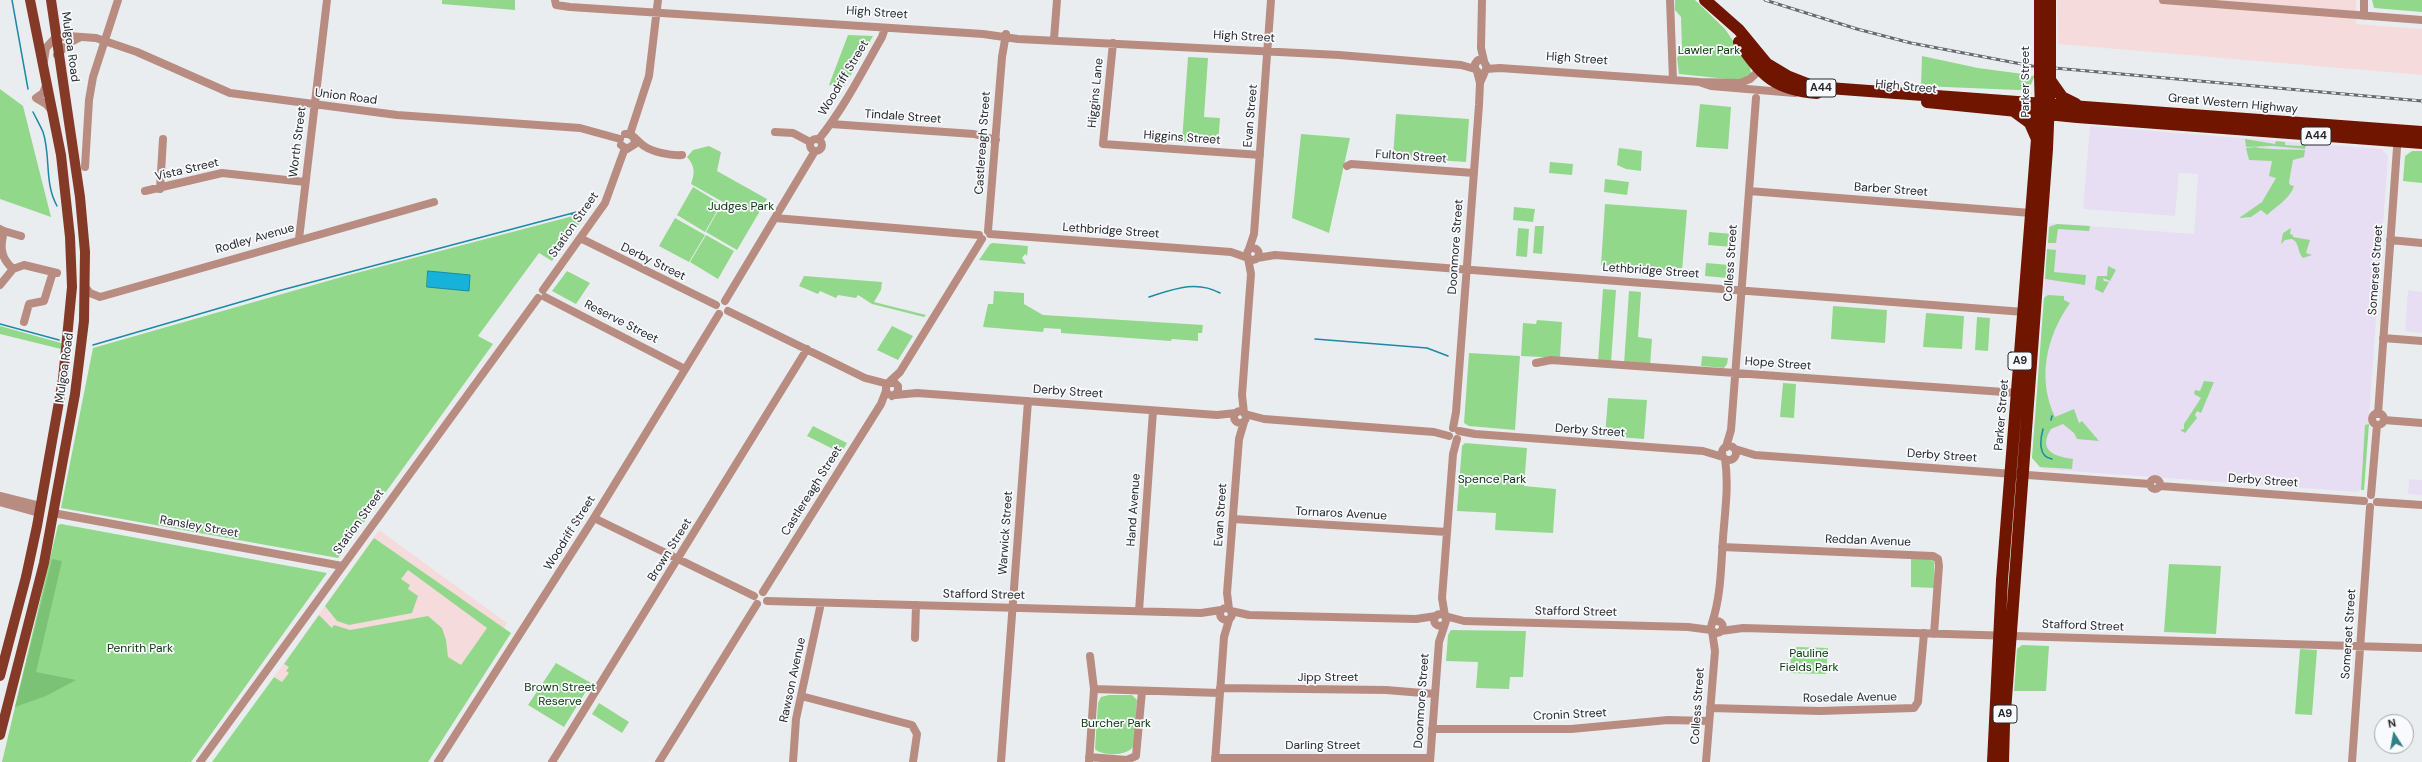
<!DOCTYPE html>
<html>
<head>
<meta charset="utf-8">
<style>
  body { margin:0 }
  #map { position:relative; width:2422px; height:762px; overflow:hidden; background:#eaedf0; font-family:"DM Sans",sans-serif }
  canvas { display:block }
  .north { position:absolute; left:2374px; top:714px; width:40px; height:40px; box-sizing:border-box; background:#f8fafe; border:1px solid #a5a6a9; border-radius:50%; rotate:349deg; font-size:11px; font-weight:700; line-height:16px; text-align:center; color:#28292a }
  .north::after { content:''; display:block; margin:auto; width:14px; height:18px; background:#367e86; clip-path:polygon(50% 0,100% 100%,50% 72%,0 100%) }
</style>
</head>
<body>
<div id="map">
<canvas width="2422" height="762"></canvas>
<div class="north">N</div>
</div>
<script>
const ctx = document.querySelector('canvas').getContext('2d');
ctx.lineJoin = 'round';
function fillPath(path, color) {
  ctx.fillStyle = color;
  ctx.fill(path, 'evenodd');
}
function trace(path, color, width, dash) {
  ctx.strokeStyle = color;
  ctx.lineWidth = width;
  ctx.lineCap = dash ? 'butt' : 'round';
  ctx.setLineDash(dash || []);
  ctx.stroke(path);
}
function write(font, color, halo, rows, align = 'center') {
  ctx.font = font + ' "DM Sans",sans-serif';
  ctx.lineWidth = 3.5;
  ctx.setLineDash([]);
  ctx.textBaseline = 'middle';
  ctx.strokeStyle = halo;
  ctx.fillStyle = color;
  for (const [text, x, y, turn = 0] of rows) {
    ctx.save();
    ctx.translate(x, y);
    ctx.rotate((+turn || 0) * Math.PI / 180);
    ctx.textAlign = isNaN(turn) ? turn : align;
    if (halo) ctx.strokeText(text, 0, 0);
    ctx.fillText(text, 0, 0);
    ctx.restore();
  }
}
const industrial = new Path2D(`
  M2057,0H2356V24L2422,29V75L2058,44Z
  M379,530L507,623L417,762H398L274,677Z`);
const medical = new Path2D(`
  M2090,126L2382,149L2388,156L2364,485L2358,492L2042,469L2032,458L2049,223L2194,234L2198,174L2179,173L2175,216L2083,209Z
  M2408,290L2422,292V333L2405,331Z
  M2409,479L2422,480V495L2408,494Z`);
const green = new Path2D(`
  M442,0H515V10L442,4Z
  M1675,0H1695L1725,29L1750,66L1751,73L1749,76L1737,80L1679,74L1677,58L1682,50L1681,17L1675,10Z
  M2372,0H2422V12L2374,8Z
  M848,35L873,36L844,87L829,85Z
  M1922,56L1978,68L2023,74L2024,79L2035,75L2029,89L2018,90L1921,86Z
  M1188,57L1208,58L1204,117L1220,118L1218,144L1182,142Z
  M0,89L23,106L51,217L0,199Z
  M1700,104L1731,107L1728,149L1696,147Z
  M1396,114L1469,119L1466,162L1393,157Z
  M1301,134L1350,138L1329,233L1292,218Z
  M2245,139L2275,144L2276,141L2285,142V145L2301,146L2302,143L2306,144L2305,149L2273,146L2246,147Z
  M709,146L721,152L717,171L767,199L737,250L706,232L723,202L691,184C695,173 695,166 687,157L693,150Z
  M2255,147C2267,150 2291,149 2305,150L2304,157L2293,160L2289,182L2290,185L2294,186C2290,199 2275,207 2267,215L2261,210L2251,217L2239,218L2262,202L2276,178L2269,176L2272,161L2249,160L2246,148Z
  M1619,148L1642,151L1641,171L1626,169L1617,165Z
  M2412,151H2422V183L2403,181L2405,156Z
  M1550,162L1573,164L1572,175L1549,173Z
  M1605,179L1629,182L1627,195L1604,192Z
  M693,187L721,204L705,232L677,215Z
  M1605,204L1687,210L1682,271L1601,265Z
  M1514,207L1535,209L1533,222L1513,220Z
  M588,212L552,261L539,253L478,336L493,344L338,558L61,508L93,348L345,276Z
  M675,218L705,235L689,262L659,246Z
  M2057,224L2090,226L2089,231L2058,229L2056,243H2048L2049,227Z
  M1535,226H1544L1542,254L1533,253Z
  M1518,228L1529,229L1527,257L1516,256Z
  M2291,228L2290,234L2293,235V237L2310,240L2306,253L2312,255L2303,258C2297,252 2300,243 2292,239L2285,240L2281,244L2283,233Z
  M1709,232L1733,234L1732,247L1708,245Z
  M706,235L734,251L718,279L690,262Z
  M993,243L1028,246L1027,256L1025,254L1022,258L1026,264L979,260L990,244Z
  M2047,249L2056,250L2054,272L2086,275L2085,285L2045,279Z
  M1706,263L1729,265L1728,278L1705,276Z
  M2108,266L2116,270L2110,281L2103,278L2104,281L2109,282L2103,293L2095,289L2097,276H2107Z
  M567,271L590,283L576,304L552,291Z
  M804,276L882,282L881,290L874,302L926,315L924,317L872,304L858,295L856,298L838,295L836,298L820,291L818,294L799,286Z
  M1603,289L1616,290L1611,363L1598,362Z
  M994,291L1024,293V304L1043,315L1203,325L1202,333H1198V341L1172,339L1171,341L1061,333V329L1044,328L1043,332L983,327L988,304H993Z
  M1629,291L1641,292L1638,337L1652,339L1650,366L1624,364Z
  M2048,295L2064,296V300L2070,303C2046,337 2037,379 2055,417L2074,409L2079,423L2082,421L2099,441L2077,439L2074,433L2063,424L2051,429C2037,451 2056,457 2073,459L2072,469L2040,467L2032,458L2044,298Z
  M1833,306L1887,310L1885,343L1831,339Z
  M1926,313L1964,316L1962,349L1923,347Z
  M1977,317L1990,318L1988,351L1975,350Z
  M1537,320L1562,322L1560,358L1521,356L1523,323L1536,324Z
  M0,326L61,343V349L0,334Z
  M892,326L913,336L898,360L877,350Z
  M1469,353L1520,356L1515,430L1469,426L1464,423Z
  M1702,356L1728,358L1727,364L1724,368L1701,366Z
  M2204,381L2214,382L2201,413L2197,411L2195,415L2197,418L2185,433L2180,430L2184,429V424L2201,398L2194,394L2195,390L2200,391Z
  M1783,383L1796,384L1794,418L1780,417Z
  M1608,398L1647,400L1644,439L1605,436Z
  M2369,424L2364,490H2361L2365,425Z
  M813,426L847,443L841,453L807,436Z
  M1465,443L1527,448L1524,486L1556,489L1553,533L1495,530L1496,513L1457,511L1462,446Z
  M61,524L327,573L191,762H2L58,525Z
  M374,538L511,633L428,762H212L274,677L282,682L289,673L286,671L289,667L284,664L319,615L332,628L334,625L350,630L428,616L442,628L446,640L448,657L461,665L487,628L408,570L401,579L410,585L408,589L418,596L412,613L349,625L337,621L325,606Z
  M1911,558L1930,559L1934,562L1935,588L1911,587Z
  M2169,564L2221,566L2216,634L2164,632Z
  M1451,630L1526,631L1523,677H1510L1509,689L1476,688L1478,662L1446,661L1448,635Z
  M2022,645L2049,646L2046,691H2014L2017,649Z
  M1797,647L1828,648L1826,674L1790,673L1791,652Z
  M2300,649L2317,650L2312,715L2295,714Z
  M556,663L591,683L564,727L528,705Z
  M1109,695H1132L1137,700L1134,745C1129,757 1101,756 1095,749L1098,703L1101,697Z
  M599,703L629,722L622,733L592,714Z`);
const forest = new Path2D(`
  M52,559L62,561L36,672L76,680L46,696L15,707Z`);
const water = new Path2D(`
  M428,271L470,275L469,291L427,287Z`);
const stream = new Path2D(`
  M12,0L28,89
  M33,112C36,118 40,125 43,132C51,156 44,183 57,206
  M571,214L581,215
  M1149,297C1174,289 1196,280 1220,293
  M0,324L59,340
  M1315,339L1427,348L1448,356
  M93,345L278,291L588,209
  M2051,420L2052,416
  M2043,429C2040,440 2038,457 2052,459`);
const minor = new Path2D(`
  M555,0L556,5L570,7L983,34L1018,39L1339,55L1461,65L1475,69
  M1482,0L1481,48L1484,61
  M1670,0L1673,80
  M2163,0L2422,20
  M2364,0V16
  M1054,39L1057,0
  M1113,43L1103,144L1260,155
  M57,55L69,43L79,38
  M44,61L46,48L55,38L68,36L96,38L137,52L230,93L397,115L580,128L620,139
  M1486,69L1500,68L1700,82L1740,83L1750,79L1763,67
  M1478,72L1475,69V64L1478,60H1483L1487,67L1480,83
  M47,83L43,93L36,98L46,104L52,111
  M1702,83L1711,86L1795,93
  M831,124L974,134L996,140
  M775,132L793,133L810,142
  M625,134C633,133 637,141 644,146C653,152 671,156 682,155
  M630,134L649,76L658,0
  M810 145a6 6 0 1 1 12 0a6 6 0 1 1-12 0Z
  M819,139C844,108 862,72 882,37L885,28
  M621,145L627,149L635,144L634,138
  M1347,166L1351,164L1474,173
  M85,167L89,100L93,77L118,0
  M160,189L163,139
  M145,191L222,173L305,182
  M1749,191L2031,213
  M775,218L979,235
  M0,229L4,231C0,247 0,257 13,269L0,285
  M4,231L21,236
  M988,231L1002,57L1006,34
  M990,234L1231,252L1248,258
  M580,238L716,305
  M299,239L327,0
  M2390,240L2422,243
  M1247 254a6 6 0 1 1 12 0a6 6 0 1 1-12 0Z
  M1249,249L1254,234L1271,0
  M1257,258L1275,255L2024,312
  M13,269L24,265L57,273
  M86,288L90,293L100,297L434,202
  M543,290L605,203L625,148
  M545,297L685,369
  M725,301L815,151
  M728,311L865,378L888,384
  M24,322L29,304L44,301L53,272
  M2383,338L2422,341
  M1536,363L1551,360L2018,393
  M889,383H895L898,386V392L892,396
  M888,394L886,391V385L900,372L982,239
  M895,395L917,393L1217,415L1236,413
  M1234 417a6 6 0 1 1 12 0a6 6 0 1 1-12 0Z
  M1244,413L1242,395L1251,274L1248,258
  M2372 419a6 6 0 1 1 12 0a6 6 0 1 1-12 0Z
  M1245,414L1264,419L1434,432L1449,436
  M2378,414L2397,148V142L2394,138
  M2384,420L2422,423
  M1453,428L1456,412L1479,105L1480,83L1477,71
  M1459,431L1475,434L1703,451L1723,457
  M1722 453a7 7 0 1 1 14 0a7 7 0 1 1-14 0Z
  M1726,447L1731,430L1756,98
  M1735,449L1755,455L2150,484
  M2150 484a5 5 0 1 1 10 0a5 5 0 1 1-10 0Z
  M2160,486L2364,501
  M2371,495L2377,425
  M0,496L40,506
  M0,502L39,513
  M2377,502L2422,505
  M53,513L342,566
  M594,518L754,596
  M1233,519L1447,532
  M1722,547L1933,556L1938,559L1939,566L1934,634
  M763,592L881,404L886,391
  M767,601L1201,613L1221,610
  M1220 614a6 6 0 1 1 12 0a6 6 0 1 1-12 0Z
  M1229,609L1227,593L1239,439L1244,422
  M1139,611L1153,411
  M1231,611L1249,615L1416,619L1436,616
  M1434 620a6 6 0 1 1 12 0a6 6 0 1 1-12 0Z
  M1445,616L1464,621L1688,627L1711,630
  M1445,616L1442,598L1453,454L1457,439
  M1711 627a6 6 0 1 1 12 0a6 6 0 1 1-12 0Z
  M1712,623C1721,596 1721,567 1723,538C1725,511 1729,485 1725,459
  M1721,631L1743,628L2422,648
  M915,638L916,605
  M1090,656L1094,689
  M1220,688L1386,690L1435,694
  M801,696L912,725L917,734L913,762
  M1710,708L1820,711L1914,708L1918,702L1924,633
  M1432,729H1571L1668,720L1709,721
  M1089,757L1127,760L1136,756L1142,691
  M1215,758H1430
  M200,762L538,298
  M438,762L594,518L719,314
  M552,762L807,349
  M659,762L757,604
  M793,762L796,719L821,603
  M1001,762L1028,401
  M1089,762L1094,689L1220,693
  M1215,762L1224,637L1229,620
  M1430,762L1439,642L1445,624
  M1706,762L1715,651L1712,631
  M2352,762L2370,507`);
const major = new Path2D(`
  M0,676L26,577L37,526L63,379L72,287L70,237L61,155L30,0
  M0,735L44,563L75,394L84,321L85,252L80,197L51,0`);
const highway = new Path2D(`
  M1705,0L1739,30L1767,64L1787,76L1815,87L2422,132
  M2050,0V57
  M1739,42C1761,76 1776,90 1817,93
  M2040,56V0
  M2050,80L2062,97L2076,104
  M1927,102L2077,117L2422,143
  M2015,112L2030,123L2037,139
  M1993,762L2002,580L2037,139L2041,114L2040,76
  M2003,762L2004,725L2047,149L2050,76`);
const rail = new Path2D(`
  M1765,0L1857,29L1911,43L2032,66L2422,101`);
const highwayBridge = new Path2D(`
  M2040,76V56
  M2050,76V57`);
const shields = [
  [1821,88,30],
  [2316,136,30],
  [2020,361,24],
  [2005,714,24]
];
const shieldNames = [
  ["A44",1821,88],
  ["A44",2316,136],
  ["A9",2020,361],
  ["A9",2005,714]
];
const streetNames = [
  ["High Street",877,13,4],
  ["High Street",1244,37,3],
  ["Mulgoa Road",70,47,82],
  ["High Street",1577,59,4],
  ["Woodriff Street",844,78,-59],
  ["Parker Street",2026,82,-90],
  ["High Street",1906,87,5],
  ["Higgins Lane",1096,93,-84],
  ["Union Road",346,97,7],
  ["Great Western Highway",2233,104,5],
  ["Evan Street",1251,116,-85],
  ["Tindale Street",903,117,4],
  ["Higgins Street",1182,138,4],
  ["Worth Street",298,142,-83],
  ["Castlereagh Street",983,143,-86],
  ["Fulton Street",1411,157,4],
  ["Vista Street",187,170,-13],
  ["Barber Street",1891,190,4],
  ["Station Street",574,225,-55],
  ["Lethbridge Street",1111,231,4],
  ["Rodley Avenue",255,239,-16],
  ["Doonmore Street",1456,247,-86],
  ["Derby Street",653,262,26],
  ["Colless Street",1731,263,-86],
  ["Somerset Street",2376,270,-86],
  ["Lethbridge Street",1651,271,4],
  ["Reserve Street",621,322,27],
  ["Hope Street",1778,364,4],
  ["Mulgoa Road",65,368,-82],
  ["Derby Street",1068,392,4],
  ["Parker Street",2002,415,-85],
  ["Derby Street",1590,431,4],
  ["Derby Street",1942,456,4],
  ["Derby Street",2263,481,4],
  ["Castlereagh Street",812,491,-58],
  ["Hand Avenue",1134,510,-86],
  ["Tornaros Avenue",1341,514,3],
  ["Evan Street",1221,515,-86],
  ["Station Street",359,522,-54],
  ["Ransley Street",199,527,10],
  ["Woodriff Street",570,533,-58],
  ["Warwick Street",1006,533,-86],
  ["Reddan Avenue",1868,541,2],
  ["Brown Street",670,550,-58],
  ["Stafford Street",984,595,1],
  ["Stafford Street",1576,612,1],
  ["Stafford Street",2083,626,2],
  ["Somerset Street",2349,634,-86],
  ["Jipp Street",1328,678],
  ["Rawson Avenue",793,680,-78],
  ["Rosedale Avenue",1850,698,-1],
  ["Doonmore Street",1422,701,-86],
  ["Colless Street",1698,706,-86],
  ["Cronin Street",1570,715,-3],
  ["Darling Street",1323,746]
];
const parkNames = [
  ["Lawler Park",1709,51],
  ["Judges Park",741,207],
  ["Spence Park",1492,480],
  ["Penrith Park",140,649],
  ["Pauline",1809,654],
  ["Fields Park",1809,668],
  ["Brown Street",560,688],
  ["Reserve",560,702],
  ["Burcher Park",1116,724]
];
fillPath(industrial, '#f6dbdd');
fillPath(medical, '#e7def3');
fillPath(green, '#92d88b');
fillPath(forest, '#7cc276');
fillPath(water, '#17b2da');
trace(water, '#1c89a5', 1);
trace(stream, '#1c89a5', 1.5);
trace(minor, '#b98c81', 8);
trace(major, '#853a28', 10);
trace(highway, '#701600', 12);
trace(rail, '#67696a', 3);
trace(rail, '#f8fafe', 1.5, [4.5]);
trace(highwayBridge, '#701600', 12);
for (const [x, y, w] of shields) {
  const box = new Path2D();
  box.roundRect(x - w / 2, y - 9, w, 18, 3);
  ctx.fillStyle = '#f8fafe';
  ctx.fill(box);
  trace(box, '#28292a', 1);
}
write('bold 11px', '#28292a', null, shieldNames);
write('12px', '#28292a', '#f8fafe', streetNames);
write('12px', '#063804', '#f8fafe', parkNames);
</script>
</body>
</html>
